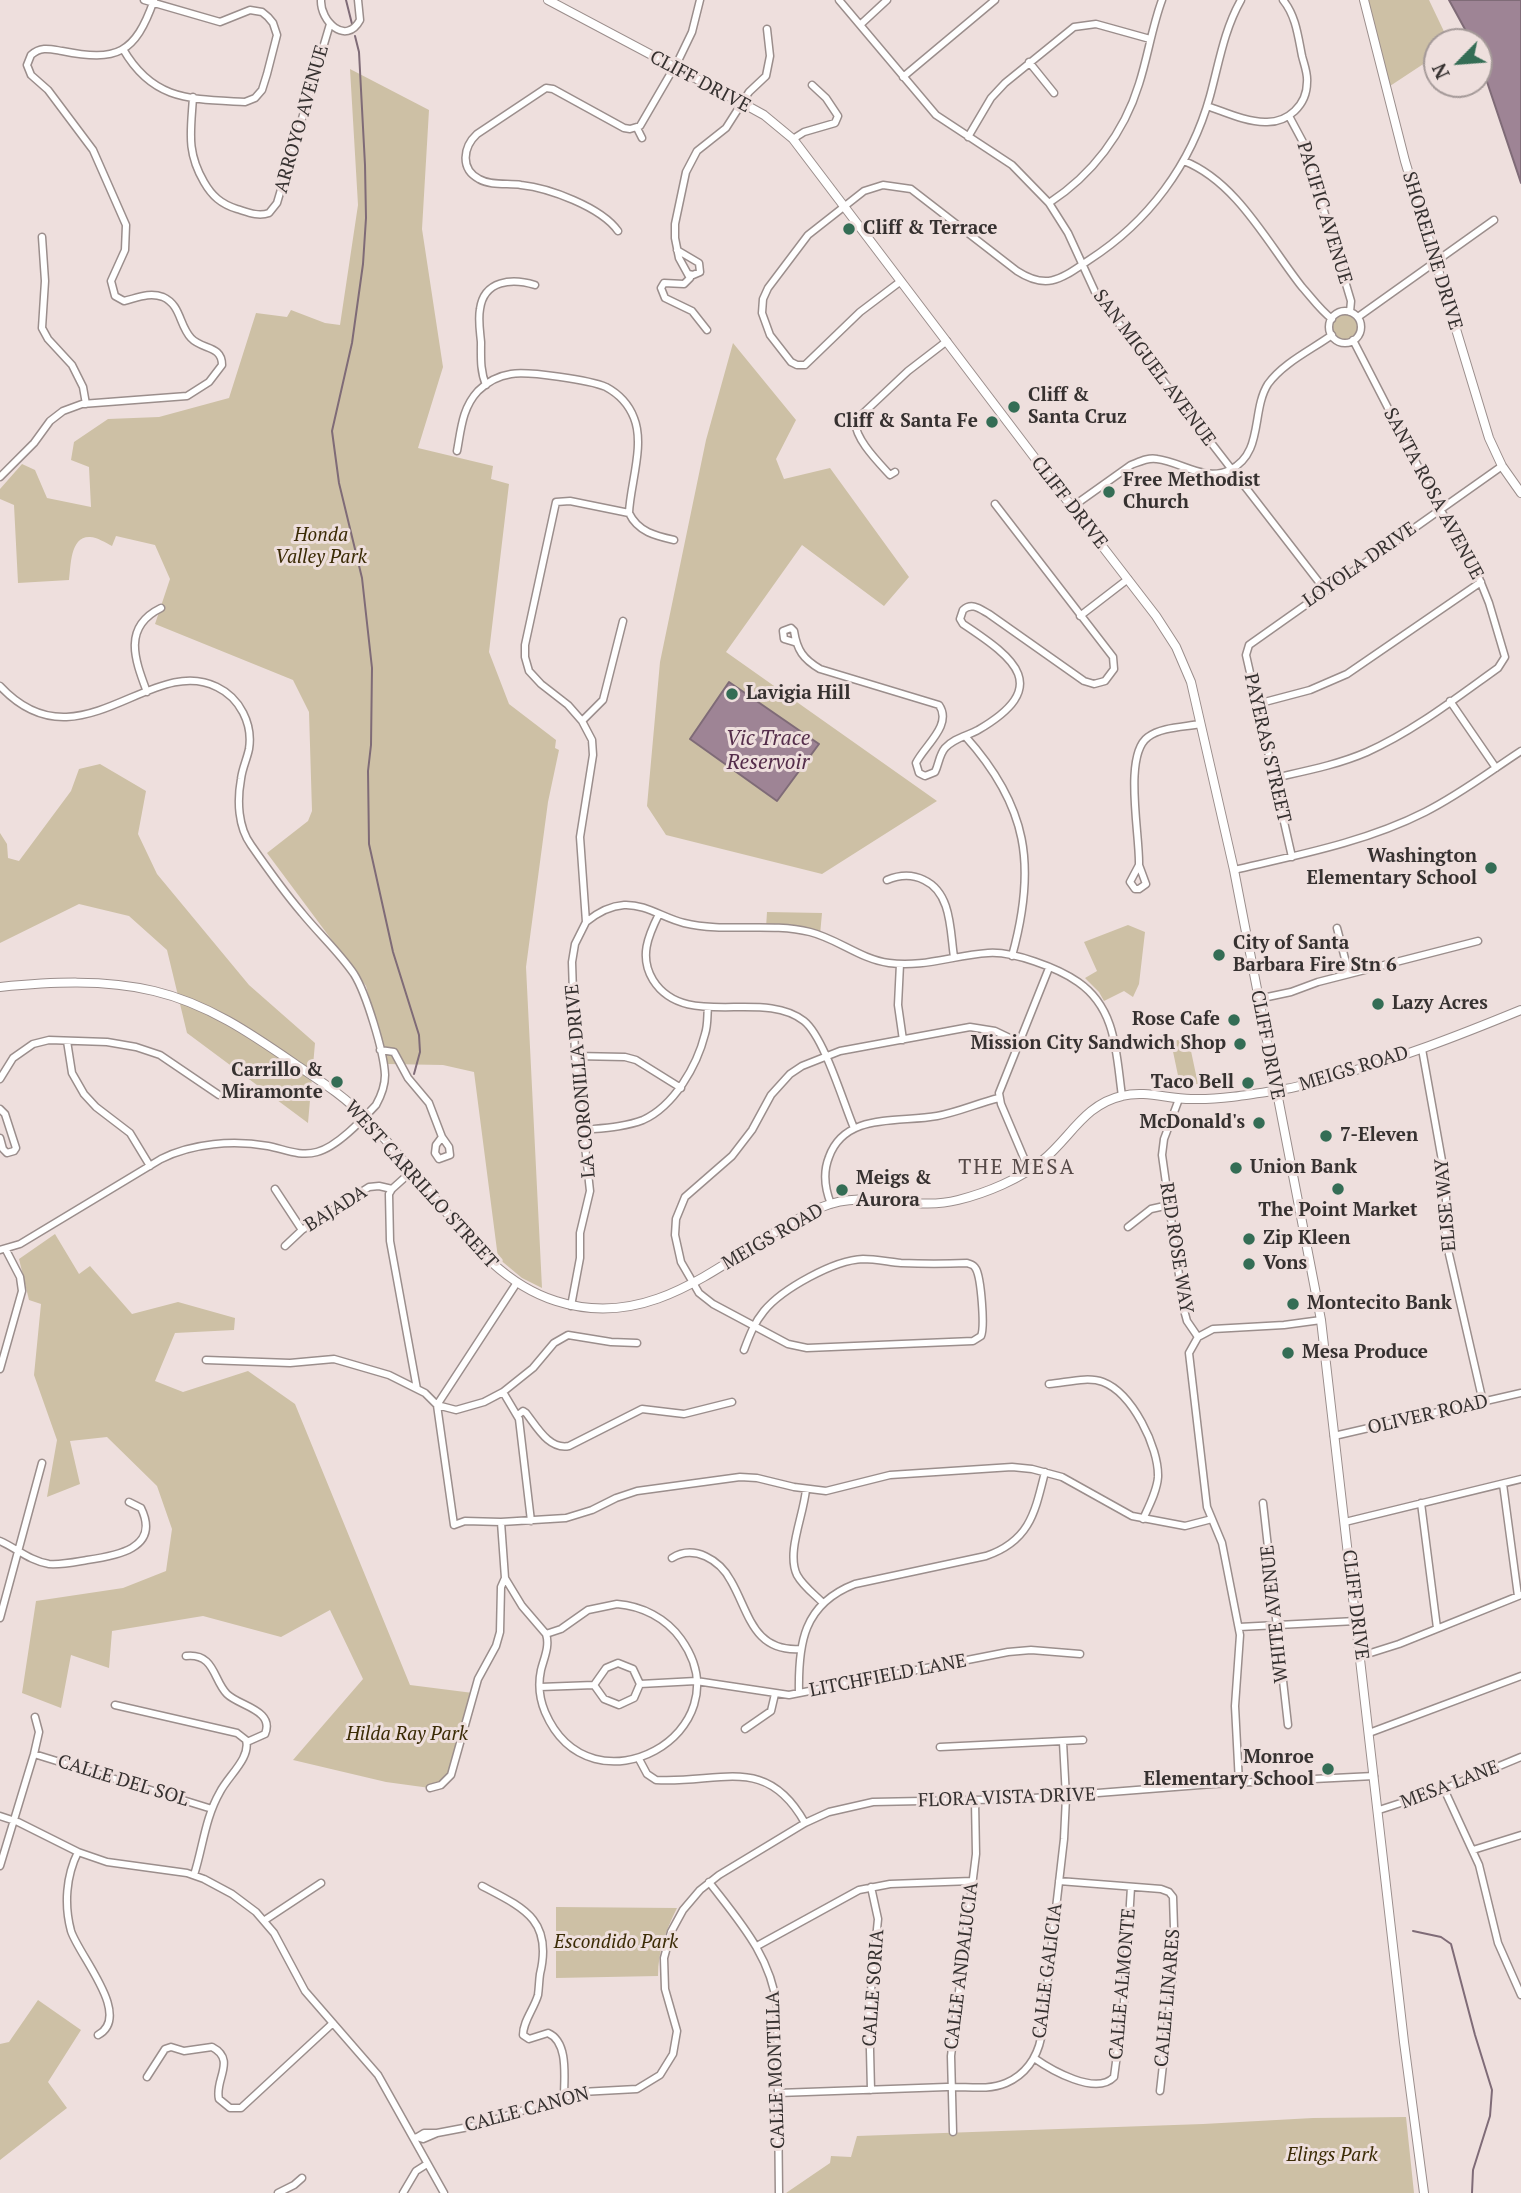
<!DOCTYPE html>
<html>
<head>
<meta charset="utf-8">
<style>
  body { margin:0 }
  #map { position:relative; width:1521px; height:2193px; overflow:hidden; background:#eedfdd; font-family:"PT Serif",serif }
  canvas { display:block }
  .north { position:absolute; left:1423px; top:28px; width:70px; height:70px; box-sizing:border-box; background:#eedfdd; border:2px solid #a49998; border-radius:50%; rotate:245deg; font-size:19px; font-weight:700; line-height:28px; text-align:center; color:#363130 }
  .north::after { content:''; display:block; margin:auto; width:24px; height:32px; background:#346d55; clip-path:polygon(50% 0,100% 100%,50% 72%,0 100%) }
</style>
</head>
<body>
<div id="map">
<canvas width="1521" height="2193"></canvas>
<div class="north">N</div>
</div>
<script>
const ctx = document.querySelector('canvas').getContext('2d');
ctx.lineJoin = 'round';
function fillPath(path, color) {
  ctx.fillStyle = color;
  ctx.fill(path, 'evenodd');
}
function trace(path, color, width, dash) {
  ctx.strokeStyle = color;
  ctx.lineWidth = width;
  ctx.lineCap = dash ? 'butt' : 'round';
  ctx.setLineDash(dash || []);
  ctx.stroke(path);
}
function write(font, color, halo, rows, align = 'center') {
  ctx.font = font + ' "PT Serif",serif';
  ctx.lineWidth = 6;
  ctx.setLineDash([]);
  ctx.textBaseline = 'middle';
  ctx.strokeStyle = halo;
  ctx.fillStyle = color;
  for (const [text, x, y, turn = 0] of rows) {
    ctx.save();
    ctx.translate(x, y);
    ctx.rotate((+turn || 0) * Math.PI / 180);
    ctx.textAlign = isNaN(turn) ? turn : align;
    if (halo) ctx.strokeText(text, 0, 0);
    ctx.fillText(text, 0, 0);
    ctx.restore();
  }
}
const green = new Path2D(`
  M1368,0H1429L1449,42H1437V55L1390,86Z
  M350,69L429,110L422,229L443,367L418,448L493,466L491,479L509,484L489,652L509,704L556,740L555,748L559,750L548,802L526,967L542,1288L522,1278L498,1258L474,1072L443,1065L387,1064L366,986L267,853L308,821L312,811L309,712L293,680L155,624L170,579L155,545L116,536L112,546C106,543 97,537 90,537C70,536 71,566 69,580L18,583L14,505L0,499V489L22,464L35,470L47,498L91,507L89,467L71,460L74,442L108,419L159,417L229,398L256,313L287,317L291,310L325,323L340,325L358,205Z
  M1329 327a16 16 0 1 1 32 0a16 16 0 1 1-32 0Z
  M733,343L796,420L776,459L784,479L830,468L909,577L884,606L802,545L726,652L937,801L822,874L666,835L647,806L660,662L706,440Z
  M100,764L146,791L138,834L157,874L249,985L315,1043L308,1123L187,1033L167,950L129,916L79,904L0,943V833L7,844L8,858L19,861L71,791L79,769Z
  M767,912L822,913L820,935L766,928Z
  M1128,925L1145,932L1139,984L1133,997L1124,991L1104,1001L1099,992L1085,978L1097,971L1084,942Z
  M1188,1037L1198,1084L1180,1085L1171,1042Z
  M55,1234L79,1274L90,1266L132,1314L178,1302L235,1318L234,1330L175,1333L155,1381L183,1392L248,1371L295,1404L410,1685L473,1693L450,1776L430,1788L386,1782L293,1760L363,1679L330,1610L281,1637L203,1616L112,1631L109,1668L71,1655L61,1708L22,1693L36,1601L123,1588L166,1571L172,1529L157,1486L107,1437L70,1441L80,1484L47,1497L57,1440L34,1375L41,1304L29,1300L19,1259Z
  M556,1907L677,1908C666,1930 658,1951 658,1976L556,1978Z
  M38,2000L81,2030L48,2082L67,2108L0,2160V2044L9,2042Z
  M1406,2117L1414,2193H786L830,2163L831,2156L851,2157L857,2136L1203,2124L1313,2118Z`);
const water = new Path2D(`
  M1449,0H1521V183L1479,58V42H1472Z
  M729,682L819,744L777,801L690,739Z`);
const stream = new Path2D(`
  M346,0L352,24
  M355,36L359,52L365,165L366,218L363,264L352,343L332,431L339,483L362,578L372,668L371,745L368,771L369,844L393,952L419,1035L420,1052L414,1074
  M1413,1931L1441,1937L1451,1944L1475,2035L1492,2090L1490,2116L1473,2170L1472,2193`);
const minor = new Path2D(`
  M321,0C320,21 346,46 360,20L358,0
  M839,0L936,115L1012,165L1049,203L1068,233L1096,294L1325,590
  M860,25L887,0
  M123,49C153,101 190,99 245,102L255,98L262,90L267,74L277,35L273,23L268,17L262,12L250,10L220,22L144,0
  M1029,62L1054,93
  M903,77L995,0
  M193,97C191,131 186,151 204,182C212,196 221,204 237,209C247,212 258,217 269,213L277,203L330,24
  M1207,106C1225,112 1246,122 1265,122C1288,123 1307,105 1307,82C1308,74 1304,64 1302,56C1298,36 1296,16 1283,0
  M1289,116L1304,144L1351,301L1350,312
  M637,128L642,138
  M968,137L991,98L1005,83L1074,27L1096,24L1150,39
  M793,139L804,132L835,123L838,116L826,98L812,85
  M1184,161C1237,182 1268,244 1302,287C1312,298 1320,310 1332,319
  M1049,203C1092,175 1124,133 1139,84C1148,56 1152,27 1162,0
  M618,231C601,207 549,188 521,185C508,183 491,186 479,179C460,169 463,147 477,134L546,88L553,89L624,128L630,129L640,126L679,59L692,32L700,0
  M42,237L45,281L42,328L48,339L72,365L83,387L86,404
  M677,250L699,263L700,272L693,275L688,274
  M901,281L860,312L805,365H797L791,362L770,335L762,313L763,299L768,288L808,235L864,191L883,185L911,189L1017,271C1048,291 1062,278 1089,260C1148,222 1191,165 1210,96C1219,63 1224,30 1241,0
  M1329 327a16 16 0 1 1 32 0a16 16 0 1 1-32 0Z
  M1358,317L1494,220
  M707,330L692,311L665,298L661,288L664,283L684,284L690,278L679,258L675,238V224L686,172L697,151L726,128L749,92L766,76L770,56L767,29
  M486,385C480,371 481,357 481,342C480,331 478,320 480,309C484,280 512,278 535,285
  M457,451C461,430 462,408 478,391C487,382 498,376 511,374C528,371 590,380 606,387C619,394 629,405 634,418C645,445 630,485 629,513C638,532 656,536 674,540
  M895,472L890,475C879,463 852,436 856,420L908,371L947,341
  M0,477L34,443L50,421L63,411L82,404L187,396L209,382L222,365C222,345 202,350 191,338C179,325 181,305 163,297C149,292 137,298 124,301L115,296L111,281L125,250L126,225L93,150L48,90L31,75L27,65L31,55C41,46 50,49 62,51C117,62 135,54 154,0
  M1072,507L1131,465C1139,462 1148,457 1157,459C1182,462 1204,482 1230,470C1264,453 1251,411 1268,384C1283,363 1311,350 1332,335
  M1080,616L1128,579
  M794,642L784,639L783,631L791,628L794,631C797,650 803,659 820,669L939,705C953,725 924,746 916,763L919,773L925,776L935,772C939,764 939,755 945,748C954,738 967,736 978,730C1052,687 1016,659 963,624L960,619L963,610C972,602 980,609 989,614L1084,681L1094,684L1105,681L1114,669L1113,657L995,504
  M0,686C78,770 151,653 217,687C240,698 253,724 249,749C247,759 242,769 241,779C237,801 238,827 251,845C267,868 284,892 302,913C319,934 339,952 354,974C366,993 384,1052 385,1075C385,1085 381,1096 376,1105C362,1120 337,1147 317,1152C300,1157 284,1149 268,1146C233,1140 193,1143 161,1159L20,1244L0,1250
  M147,692C135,660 122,627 161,608
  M1450,701L1496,768
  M1257,704L1310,690L1347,674L1481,582
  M582,721L603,700L623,621
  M965,736C1028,806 1037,866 1012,956
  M1274,778C1305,771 1337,765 1367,752C1414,731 1456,698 1498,668L1505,657L1489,603L1475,568L1440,509L1353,340
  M1292,857L1246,655L1249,645L1502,466
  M1139,865C1140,835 1123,755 1148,737C1161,727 1184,727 1200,724
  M1139,865L1146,884L1139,889H1135L1130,882Z
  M1234,870C1298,855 1366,842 1425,812C1459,795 1489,772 1521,751
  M887,880C899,875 912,874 924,880C952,893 950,931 954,957
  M659,914C648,936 639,957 653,980C685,1031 762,988 804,1021C824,1037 843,1102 854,1128
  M586,922C597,913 609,906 624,905C646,904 663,918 684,923C725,933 769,922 810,932C838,939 860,959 889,963C922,968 955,955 988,953C1013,951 1058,968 1078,982C1117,1009 1116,1054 1122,1096
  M1337,928L1349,974
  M900,964L898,1005L903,1040
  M1258,999L1291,992L1318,982L1478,941
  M67,1041L72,1073L84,1094L96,1107L130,1133L150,1166
  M1422,1049L1446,1183V1241L1483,1402
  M380,1050L394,1052L408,1078L429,1103L442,1137L436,1145L435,1153L439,1159L450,1155L449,1147L442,1137
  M575,1056L625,1057L636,1060L681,1088
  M0,1079L13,1058L33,1044L49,1040L107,1042L136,1047L160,1055L219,1095
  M1179,1099L1164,1139L1162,1155L1184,1310L1187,1321L1198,1337
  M0,1109L5,1114L16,1148L14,1151L7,1153L3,1149L0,1138
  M583,1130C603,1128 625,1127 643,1120C674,1106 697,1066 705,1034C708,1025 707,1016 708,1007
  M1029,1170L1001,1104L999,1093L1049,968
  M275,1189L302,1230
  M392,1189L389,1194L390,1241L417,1389
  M392,1189L412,1171
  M831,1204C825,1189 823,1172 829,1157C845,1112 899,1123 937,1116C959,1112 978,1103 999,1098
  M1128,1227L1151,1209L1169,1205
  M285,1246L302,1230L369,1187L379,1186L392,1189
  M516,1284L437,1405L454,1525L465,1521L501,1522L566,1518L592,1510L616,1498L637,1491L740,1477L757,1478L794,1487L826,1491L890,1475L1012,1467L1032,1469L1062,1477L1132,1516L1185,1526L1212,1519
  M571,1306L580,1258V1233L590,1191L575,1056L572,962L575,944L586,922L580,837L593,755L592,740L582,721L568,705L541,684L529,671L525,657V645L556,502L570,501L629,513
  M744,1350C749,1337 754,1323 764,1311C782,1289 834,1260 863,1259C876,1259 889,1262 901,1263C923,1264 945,1264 967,1263C972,1265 973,1264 976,1269C981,1278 985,1327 981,1336L973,1341L807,1348L788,1344L713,1304L699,1293L681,1262L675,1235L676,1219L685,1197L732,1156L752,1130L771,1095L790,1074L802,1066L840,1051L970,1027L995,1031L1018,1042
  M206,1360L290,1363L334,1359L389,1375L425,1393L437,1405L456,1410L484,1402L503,1392L533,1368L554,1343L568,1335L611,1342L637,1343
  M0,1369L22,1291L20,1277L6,1250
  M1049,1384C1065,1383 1087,1376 1103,1382C1132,1393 1159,1447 1158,1477C1157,1491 1149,1506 1143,1519
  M503,1392L519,1419L531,1521
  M518,1415L523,1411L526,1413C537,1427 549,1450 569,1446L642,1409L684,1414L732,1402
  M1334,1436L1521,1393
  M1503,1484L1518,1596
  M806,1489C804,1515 786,1552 797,1575C803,1586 814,1594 823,1603
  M1263,1503L1288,1725
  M1421,1503L1437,1628
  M1345,1522L1521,1479
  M0,1541C16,1548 30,1561 49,1564C61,1565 75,1562 87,1560C115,1556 161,1549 141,1508L129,1502
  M672,1558C694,1544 720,1560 731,1581C749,1612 753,1652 800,1649
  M505,1578L522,1606L546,1634
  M617,1604C642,1606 666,1618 681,1639C747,1732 591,1819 545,1712C540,1700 538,1684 541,1670C544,1658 550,1646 546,1634L561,1629L588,1610Z
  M0,1618L42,1463
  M1239,1627L1356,1621
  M186,1656C215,1653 213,1680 227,1694C239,1706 275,1710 265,1734L247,1742
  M1361,1656L1399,1644L1521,1595
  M594,1685L606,1668L618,1663L633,1669L640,1684
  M540,1687L594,1685L604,1699L619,1705L634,1698L640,1684L696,1681L789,1695L1008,1652L1031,1650L1080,1654
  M799,1693C798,1644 803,1604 855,1584L986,1556C1030,1541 1035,1512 1045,1472
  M115,1705L237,1733L246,1740C251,1758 228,1776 220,1792C205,1818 203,1847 194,1875
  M745,1729L771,1711L775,1694
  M1369,1733L1521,1676
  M940,1747L1083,1740
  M34,1754L212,1809
  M639,1759L647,1774L656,1780C720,1784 766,1753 805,1823
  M1239,1783L1235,1706L1240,1635L1222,1543L1207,1507L1189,1353L1198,1337L1213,1329L1284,1325L1321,1320
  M430,1788L441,1785L451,1775L478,1679L496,1646L500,1632L501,1587L505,1578L501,1522
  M1444,1789L1479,1865L1498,1943L1521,1995
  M1379,1810L1444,1789L1521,1757
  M0,1816L18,1822L78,1852L107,1862L187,1873L204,1879L232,1894L256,1912L274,1933L305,1991L378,2075L444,2193
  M1473,1850L1521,1835
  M78,1852C66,1876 64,1905 71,1931C79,1956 133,2016 98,2035
  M0,1866L34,1754L39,1732L35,1717
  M1059,1881L1161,1889L1169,1892L1173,1897L1175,1959L1160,2091
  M709,1882C739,1921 771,1956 777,2007L779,2193
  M482,1886C524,1908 553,1920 540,1974C539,1981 539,1988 538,1995C534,2009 523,2021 523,2035L529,2039L548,2033C569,2042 564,2078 564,2097
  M265,1920L321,1883
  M757,1946L859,1890L890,1884L972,1881
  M1034,2058C1051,2070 1096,2096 1114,2077L1124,2002L1131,1887
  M147,2077L165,2049L171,2047L184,2051L212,2047C237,2060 214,2080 219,2099L230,2108H241L333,2023
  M871,2090L869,2011L878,1919L871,1887
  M778,2093C834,2091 890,2089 947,2087C966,2086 987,2091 1006,2083C1025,2075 1037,2058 1041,2038L1064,1839L1066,1797L1063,1742
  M953,2132L951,2056L976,1854L975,1801
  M417,2137L423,2139L437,2133
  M414,2139L424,2133H437L474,2126L581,2092L637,2089L660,2075L673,2054L677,2031L665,1989L664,1958L671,1932L683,1910L700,1890L719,1875L805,1823L829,1812L873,1802L1021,1799L1213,1784L1374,1776
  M278,2193L294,2185L302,2178
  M403,2193L416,2171L427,2164`);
const major = new Path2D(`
  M548,0L744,104L764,115L793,139L1072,507L1156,616L1176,647L1191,682L1234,870L1321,1320L1404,2042L1424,2193
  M1364,0L1405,161L1489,438L1502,466L1521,493
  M0,987C51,982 104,979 154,991C209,1004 253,1035 298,1066C322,1082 347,1098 366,1119C386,1139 405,1162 423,1184C462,1230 496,1282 556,1301C662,1335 734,1246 822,1207C867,1188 912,1212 958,1200C986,1193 1021,1179 1043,1160C1070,1138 1085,1104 1122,1096C1145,1090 1168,1099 1191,1099C1221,1100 1254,1094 1285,1089C1301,1087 1318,1080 1334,1076C1399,1059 1460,1035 1521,1010`);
const markers = [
  [849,229,7,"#346d55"],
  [1014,407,7,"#346d55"],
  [992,422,7,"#346d55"],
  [1109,492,7,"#346d55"],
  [732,694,7,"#346d55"],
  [1491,868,7,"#346d55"],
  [1219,955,7,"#346d55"],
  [1378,1004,7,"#346d55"],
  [1234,1020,7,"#346d55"],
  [1240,1044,7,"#346d55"],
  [337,1082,7,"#346d55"],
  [1248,1083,7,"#346d55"],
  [1259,1123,7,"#346d55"],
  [1326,1136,7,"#346d55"],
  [1236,1168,7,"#346d55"],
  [1338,1189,7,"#346d55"],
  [842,1190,7,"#346d55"],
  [1249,1239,7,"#346d55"],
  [1249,1264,7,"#346d55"],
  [1293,1304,7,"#346d55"],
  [1288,1353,7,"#346d55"],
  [1328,1769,7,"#346d55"]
];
const streetNames = [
  ["CLIFF DRIVE",700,82,28],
  ["ARROYO AVENUE",302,119,-74],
  ["PACIFIC AVENUE",1324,213,73],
  ["SHORELINE DRIVE",1432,251,73],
  ["SAN MIGUEL AVENUE",1154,368,53],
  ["SANTA ROSA AVENUE",1433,494,62],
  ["CLIFF DRIVE",1069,503,52],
  ["LOYOLA DRIVE",1360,565,-35],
  ["PAYERAS STREET",1267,748,77],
  ["CLIFF DRIVE",1267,1045,79],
  ["MEIGS ROAD",1354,1069,-17],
  ["LA CORONILLA DRIVE",581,1081,-95],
  ["WEST CARRILLO STREET",421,1185,48],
  ["ELISE WAY",1446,1205,-95],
  ["BAJADA",336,1209,-32],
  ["MEIGS ROAD",773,1237,-30],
  ["RED ROSE WAY",1176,1248,81],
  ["OLIVER ROAD",1428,1415,-13],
  ["CLIFF DRIVE",1355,1605,83],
  ["WHITE AVENUE",1275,1614,-96],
  ["LITCHFIELD LANE",888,1676,-11],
  ["CALLE DEL SOL",123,1781,17],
  ["MESA LANE",1450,1785,-21],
  ["FLORA VISTA DRIVE",1007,1798,-2],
  ["CALLE ANDALUCIA",962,1966,-83],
  ["CALLE GALICIA",1048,1971,-83],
  ["CALLE ALMONTE",1123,1984,-85],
  ["CALLE SORIA",874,1988,-86],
  ["CALLE LINARES",1168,1998,-85],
  ["CALLE MONTILLA",776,2070,-92],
  ["CALLE CANON",527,2110,-15]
];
const poiNames = [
  ["Cliff & Terrace",863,229],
  ["Cliff &",1028,396],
  ["Santa Cruz",1028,418],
  ["Cliff & Santa Fe",978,422,"right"],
  ["Free Methodist",1123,481],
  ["Church",1123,503],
  ["Lavigia Hill",746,694],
  ["Washington",1477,857,"right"],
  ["Elementary School",1477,879,"right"],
  ["City of Santa",1233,944],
  ["Barbara Fire Stn 6",1233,966],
  ["Lazy Acres",1392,1004],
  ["Rose Cafe",1220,1020,"right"],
  ["Mission City Sandwich Shop",1226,1044,"right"],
  ["Carrillo &",323,1071,"right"],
  ["Miramonte",323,1093,"right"],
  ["Taco Bell",1234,1083,"right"],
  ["McDonald's",1245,1123,"right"],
  ["7-Eleven",1340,1136],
  ["Union Bank",1250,1168],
  ["Meigs &",856,1179],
  ["Aurora",856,1201],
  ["The Point Market",1338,1211,"center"],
  ["Zip Kleen",1263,1239],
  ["Vons",1263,1264],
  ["Montecito Bank",1307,1304],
  ["Mesa Produce",1302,1353],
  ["Monroe",1314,1758,"right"],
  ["Elementary School",1314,1780,"right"]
];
const parkNames = [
  ["Honda",321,536],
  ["Valley Park",321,558],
  ["Hilda Ray Park",407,1735],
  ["Escondido Park",616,1943],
  ["Elings Park",1332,2156]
];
const waterNames = [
  ["Vic Trace",768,739],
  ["Reservoir",768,763]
];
const neighbourhoodNames = [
  ["THE MESA",1017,1168]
];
fillPath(green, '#cdc0a5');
fillPath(water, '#9e8495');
trace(water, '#7f6b77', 2);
trace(stream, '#7f6b77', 2);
trace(minor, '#9b8e8c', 9);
trace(major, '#9b8e8c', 10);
trace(minor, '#fff', 6);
trace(major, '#fff', 8);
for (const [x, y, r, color] of markers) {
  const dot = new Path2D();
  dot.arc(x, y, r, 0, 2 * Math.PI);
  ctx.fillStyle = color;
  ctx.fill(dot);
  trace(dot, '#eedfdd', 2.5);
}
write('19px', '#363130', '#eedfdd', streetNames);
write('bold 19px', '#363130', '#eedfdd', poiNames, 'left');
write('italic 19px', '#3b2b05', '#eedfdd', parkNames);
write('italic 21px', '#542d4a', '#eedfdd', waterNames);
ctx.letterSpacing = '2px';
write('21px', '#554947', '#eedfdd', neighbourhoodNames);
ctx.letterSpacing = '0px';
</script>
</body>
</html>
